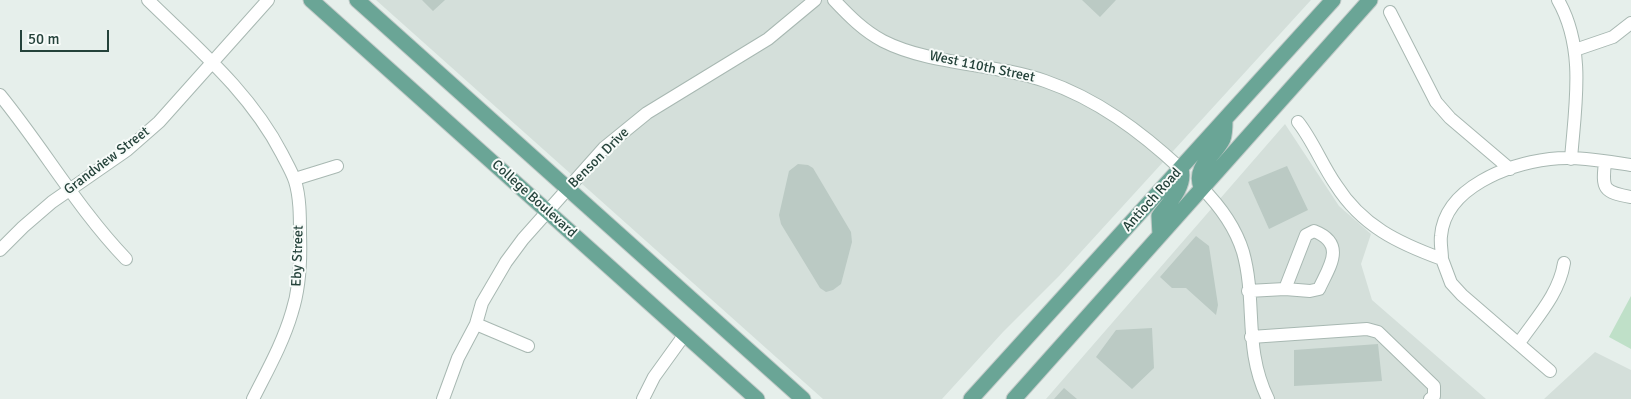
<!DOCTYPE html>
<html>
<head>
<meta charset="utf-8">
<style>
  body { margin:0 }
  #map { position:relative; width:1631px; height:399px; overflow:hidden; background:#e6efeb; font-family:Signika,sans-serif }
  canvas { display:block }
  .scale { position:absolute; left:20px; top:30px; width:89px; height:22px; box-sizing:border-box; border:2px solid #24423a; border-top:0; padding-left:6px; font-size:15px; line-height:18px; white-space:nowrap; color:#24423a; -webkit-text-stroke:4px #f7fbf9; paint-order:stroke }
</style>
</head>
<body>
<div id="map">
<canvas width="1631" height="399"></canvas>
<div class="scale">50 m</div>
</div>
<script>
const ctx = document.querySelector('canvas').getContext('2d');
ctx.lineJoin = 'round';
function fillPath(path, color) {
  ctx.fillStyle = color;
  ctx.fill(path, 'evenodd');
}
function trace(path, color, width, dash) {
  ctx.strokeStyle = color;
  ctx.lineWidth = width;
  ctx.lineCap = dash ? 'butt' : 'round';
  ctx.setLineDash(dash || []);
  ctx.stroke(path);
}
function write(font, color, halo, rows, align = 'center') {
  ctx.font = font + ' Signika,sans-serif';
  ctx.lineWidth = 4;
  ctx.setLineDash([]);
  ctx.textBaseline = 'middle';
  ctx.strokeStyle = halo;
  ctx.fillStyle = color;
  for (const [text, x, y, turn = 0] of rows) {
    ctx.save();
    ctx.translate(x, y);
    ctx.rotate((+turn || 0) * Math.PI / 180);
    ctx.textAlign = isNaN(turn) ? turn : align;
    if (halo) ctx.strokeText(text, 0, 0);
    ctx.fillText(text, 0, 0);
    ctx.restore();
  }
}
const built = new Path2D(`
  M376,0H1311L1059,276L1003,332L942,399H823Z
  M1285,124L1339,206L1371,234L1361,264L1372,300L1486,399H1046Z
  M1595,352L1631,370V399H1544Z`);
const green = new Path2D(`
  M1631,296V349L1609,337Z`);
const building = new Path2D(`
  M422,0H445L433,11Z
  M1082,0H1116L1100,17Z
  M798,164L808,165L813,168L851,232L852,242L841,284L833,290L826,292L820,288L781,224L779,215L789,171Z
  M1287,166L1308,210L1269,229L1248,182Z
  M1196,236L1209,246L1218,305L1216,315L1186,288H1172L1160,277Z
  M1152,328L1154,368L1132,389L1096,357L1116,330Z
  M1378,344L1382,381L1294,386V350Z
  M1064,388L1077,399H1054Z`);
const minor = new Path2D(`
  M148,0C197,48 250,92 282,154C286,162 292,172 295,181C300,197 300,216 300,234C301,260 300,287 292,312C283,343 267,371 253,399
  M834,0C849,16 864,31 883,41C930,65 994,63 1045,81C1097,99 1140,131 1181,169
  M1558,0C1586,49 1575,106 1571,159
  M1390,12L1436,102L1450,118L1510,169
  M1575,50L1613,37L1631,23
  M0,95C44,149 78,209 126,259
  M1298,122C1313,141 1322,165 1336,185C1362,226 1398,243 1442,259L1451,283L1462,295L1550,371
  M1605,162C1602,189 1603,192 1631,197
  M295,179L337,166
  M1201,187C1220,206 1235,226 1243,252C1257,302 1243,348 1268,399
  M0,250L23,227L52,202L127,150L159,122L268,0
  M1442,259C1442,251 1440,243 1441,236C1445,187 1509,164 1550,159C1577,156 1604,161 1631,165
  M1248,291L1285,289L1310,291L1319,289C1329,267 1347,244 1314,231L1306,235L1285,289
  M476,324L528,346
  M1251,337L1367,329L1378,332L1434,386V396L1430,399
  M1519,343C1537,317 1559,294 1564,263
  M443,399L458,358L476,324L482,303L506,262L523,239L604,148L647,113L768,39L815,0
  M643,399L654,377L685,334`);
const major = new Path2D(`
  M311,0L757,399
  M357,0L803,399
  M1201,187C1193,166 1215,156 1223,139C1225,134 1225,125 1225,120
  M1160,235L1159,216C1169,203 1186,186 1181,169
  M971,399L1333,0
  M1014,399L1370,0`);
const streetNames = [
  ["West 110th Street",982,67,12],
  ["Benson Drive",599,158,-45],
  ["Grandview Street",107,161,-37],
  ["College Boulevard",534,199,42],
  ["Antioch Road",1152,200,-48],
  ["Eby Street",298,256,-88]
];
fillPath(built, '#d4dfda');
fillPath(green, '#bfe0c8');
fillPath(building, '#bbcac4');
trace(minor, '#a8b8b2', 14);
trace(major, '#c2cac8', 17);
trace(minor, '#fff', 12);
trace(major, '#6aa596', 15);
write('14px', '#24423a', '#f7fbf9', streetNames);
</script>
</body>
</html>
